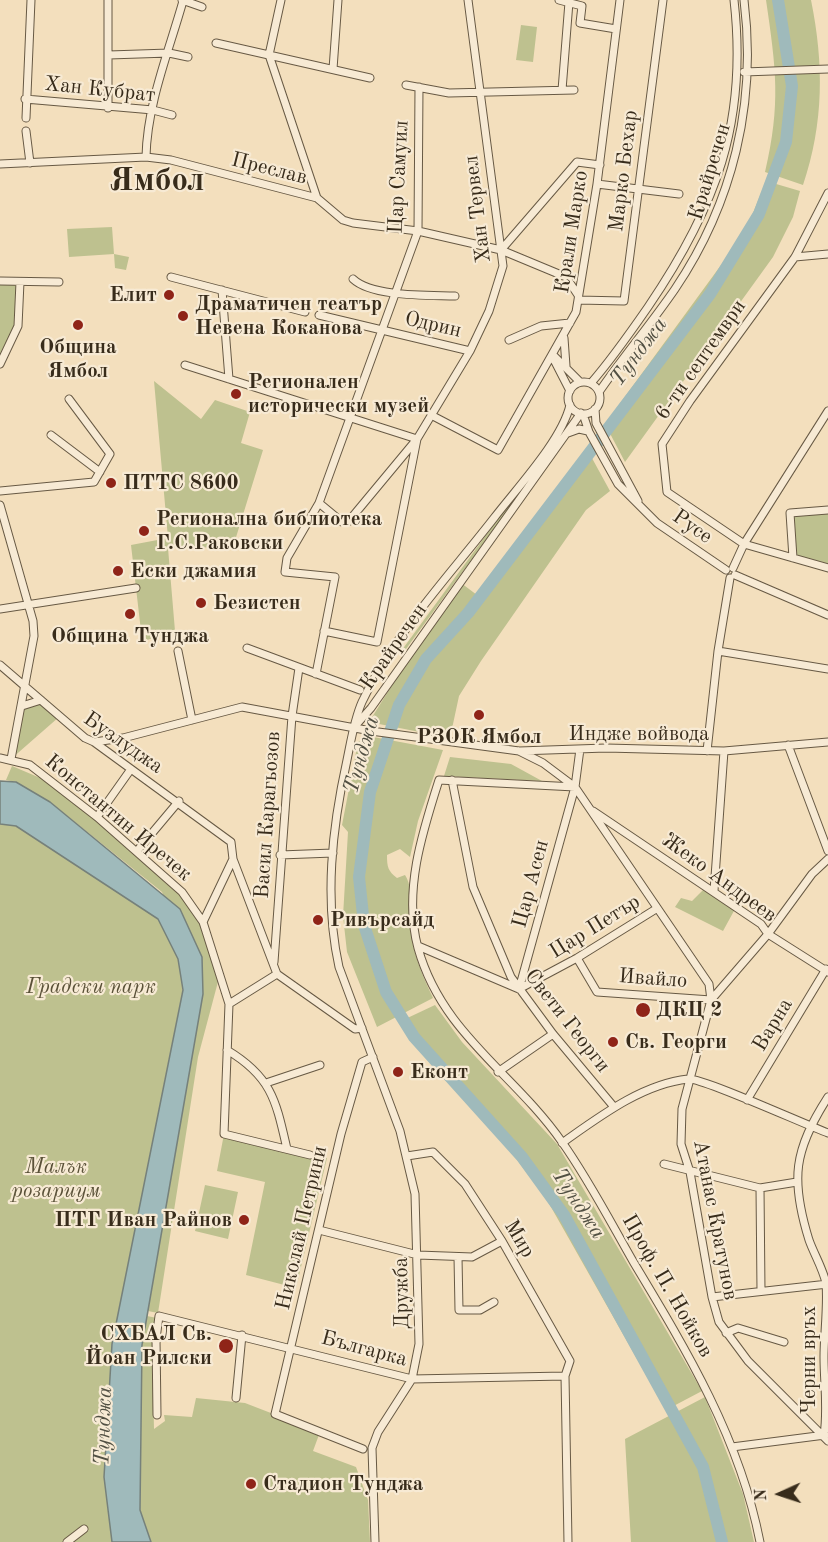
<!DOCTYPE html>
<html>
<head>
<meta charset="utf-8">
<style>
  body { margin:0 }
  #map { position:relative; width:828px; height:1542px; overflow:hidden; background:#f3dfbd; font-family:"Old Standard TT",serif }
  canvas { display:block }
  .north { position:absolute; left:750px; top:1464px; width:60px; height:60px; -webkit-text-stroke:4px #f7ead4; paint-order:stroke; rotate:267deg; font-size:16px; font-weight:700; line-height:24px; text-align:center; color:#382c1b }
  .north::after { content:''; display:block; margin:auto; width:21px; height:27px; background:#382c1b; clip-path:polygon(50% 0,100% 100%,50% 72%,0 100%) }
</style>
</head>
<body>
<div id="map">
<canvas width="828" height="1542"></canvas>
<div class="north">N</div>
</div>
<script>
const ctx = document.querySelector('canvas').getContext('2d');
ctx.lineJoin = 'round';
function fillPath(path, color) {
  ctx.fillStyle = color;
  ctx.fill(path, 'evenodd');
}
function trace(path, color, width, dash) {
  ctx.strokeStyle = color;
  ctx.lineWidth = width;
  ctx.lineCap = dash ? 'butt' : 'round';
  ctx.setLineDash(dash || []);
  ctx.stroke(path);
}
function write(font, color, halo, rows, align = 'center') {
  ctx.font = font + ' "Old Standard TT",serif';
  ctx.lineWidth = 4.5;
  ctx.setLineDash([]);
  ctx.textBaseline = 'middle';
  ctx.strokeStyle = halo;
  ctx.fillStyle = color;
  for (const [text, x, y, turn = 0] of rows) {
    ctx.save();
    ctx.translate(x, y);
    ctx.rotate((+turn || 0) * Math.PI / 180);
    ctx.textAlign = isNaN(turn) ? turn : align;
    if (halo) ctx.strokeText(text, 0, 0);
    ctx.fillText(text, 0, 0);
    ctx.restore();
  }
}
const green = new Path2D(`
  M766,0H811C824,64 824,123 803,185L765,172C781,103 776,69 766,0Z
  M521,25L537,27L533,62L516,60Z
  M766,181L800,191L793,217L773,257L625,462L605,424L732,250L753,213Z
  M112,227L114,254L129,257L126,270L115,268L114,254L69,257L67,229Z
  M0,281L20,282L18,326L0,364Z
  M154,381L201,419L215,400L250,412L241,443L263,450L233,547L168,548L175,631L147,640L141,631L131,545L168,538Z
  M587,449L610,491L586,510L481,661L459,696L450,738L369,722L414,650L461,583L477,595Z
  M533,471L519,495L403,653L399,654Z
  M828,510V568L793,558L790,513Z
  M41,700L59,717L11,759L22,706Z
  M368,736L443,750L418,821L410,857L400,849L387,855C387,867 388,871 397,878L405,875C416,892 409,923 413,945C417,963 425,981 433,998L377,1027L347,952L343,916L348,832L342,825L358,742Z
  M450,757L511,764L542,781L444,776Z
  M12,766L45,780L94,818L180,893L199,919L219,978L198,1057L158,1313L148,1311L203,994L162,892L50,802L16,782L6,780Z
  M0,824L16,826L158,919L178,959L183,989L112,1344L104,1477L112,1542H0Z
  M704,889L735,909L723,931L675,907L681,898L692,901Z
  M435,1005L462,1042L557,1144L702,1391L666,1410L547,1200L515,1157L412,1041L401,1021Z
  M224,1134L327,1158L296,1288L246,1275L265,1182L217,1171Z
  M205,1185L238,1192L228,1239L195,1231Z
  M147,1316L157,1318L152,1346L154,1429L165,1421L164,1415L192,1417L196,1398L245,1403L320,1432L313,1451L356,1467L368,1500L370,1542H151L140,1510L142,1345Z
  M705,1397L743,1494L754,1542H631L625,1439Z`);
const water = new Path2D(`
  M0,781L16,782L50,802L180,909L202,957L203,994L142,1345L140,1510L151,1542H112L104,1477L112,1344L183,990L178,959L158,919L16,826L0,824Z`);
const river = new Path2D(`
  M722,1542L703,1467L564,1215L522,1157L414,1037L386,992L364,925L359,877L370,792L399,705L426,659L468,613L710,294L759,214L786,142L792,86L778,0`);
const minor = new Path2D(`
  M182,0L202,7
  M281,0L269,55L317,198
  M559,0L582,6L580,23L616,29
  M216,43L370,78
  M109,55L169,53L188,57
  M333,69L338,0
  M744,72L828,69
  M406,85L449,93L574,90
  M562,90L569,2
  M25,99L153,110L172,115
  M108,108V0
  M26,118L31,0
  M26,131L30,163
  M146,157C147,104 169,51 183,1
  M0,164L146,157L171,160L317,198L343,220L353,223L418,231L501,250L566,277L578,295
  M597,184L679,194
  M828,193L795,257L690,401L662,444L667,492L744,544L828,568
  M501,250L577,162L600,165
  M795,257L828,254
  M171,277L305,312
  M353,279C372,297 428,295 455,296
  M0,281L59,282
  M222,290L229,379
  M578,300L624,301L663,0
  M319,315L470,351
  M564,338L566,366
  M509,340L541,326L570,323
  M553,355L580,382
  M552,356L570,391
  M0,364L18,326L20,282
  M185,365L417,439L348,522H342L319,503
  M568 398a16 16 0 1 1 32 0a16 16 0 1 1-32 0Z
  M591,383C612,359 630,333 648,307C716,207 748,123 734,0
  M599,392C623,357 651,324 675,289C733,203 757,103 744,0
  M595,409L596,423L638,501
  M583,414L589,432L618,484L657,523L726,570
  M431,415L498,450L576,312L597,184L620,0
  M568,433L579,429L588,431
  M51,435L100,472
  M0,491L94,482L110,454L69,399
  M0,505L33,621L34,636L11,759
  M793,558L790,513L828,510
  M733,568L744,544L828,411
  M735,575L828,615
  M0,609L136,588
  M324,631L377,642L417,439L470,351L489,311L503,266L468,0
  M247,648L360,690
  M178,651L192,720
  M718,651L828,669
  M0,665L85,738L94,742L231,842L233,859L277,974L229,1004L224,1134L310,1155
  M316,674L335,577L285,572L287,558L319,503L418,231L419,87
  M22,706L41,700
  M356,725L371,708L581,413
  M94,742L123,738L242,707L371,731L519,751L606,748L724,751L828,742
  M788,745L828,851
  M519,751L543,763L575,787L709,984L711,1000L682,1109L681,1144L690,1172L712,1297L719,1322L748,1361L828,1441
  M707,751L718,651L730,578
  M0,758L30,765L97,817L182,892L203,922L229,1004
  M452,780L473,887L511,977L553,1034L614,1107
  M575,787L439,780C422,833 403,892 418,948C442,1034 514,1073 562,1142C589,1180 611,1223 634,1263C687,1351 740,1439 760,1542
  M593,811L761,924L768,934L828,972
  M97,817L131,769
  M137,851L179,801
  M280,855L333,853
  M714,891L724,751
  M203,922L233,859
  M418,946L519,989
  M577,958L597,992L711,1000L768,934L812,874L828,859
  M274,962L292,716L299,668
  M277,974L355,1029L362,1028
  M519,989L575,787L580,749
  M519,989L577,958L656,909
  M227,1050C272,1077 276,1101 287,1149
  M498,1072L553,1034
  M266,1083L320,1065
  M747,1100L826,969
  M562,1143C599,1117 642,1084 688,1079C701,1077 806,1125 828,1133
  M407,1156L433,1152L465,1184L502,1241L570,1361L565,1376L568,1542
  M664,1164L760,1188L797,1182
  M760,1188L761,1291
  M319,1230L418,1255L472,1257L502,1241
  M458,1257L459,1310H480L494,1302
  M712,1297L828,1284
  M726,1333L738,1328L784,1342
  M236,1398L242,1335
  M157,1415L156,1339L159,1316L412,1379L565,1376
  M824,1435C828,1409 824,1383 824,1357C824,1334 828,1306 826,1283C823,1269 814,1254 809,1240C790,1179 794,1150 828,1097
  M732,1447L825,1435
  M363,1449L275,1414L341,1134L362,1062L373,1057
  M67,1542L84,1529
  M375,1542L372,1448L378,1432L412,1379L419,1344L415,1194L400,1131L339,967C324,899 332,828 347,760C351,741 354,720 362,702C393,635 449,576 494,518C517,488 562,440 570,405`);
const markers = [
  [169,295,6,"#8f2418"],
  [183,316,6,"#8f2418"],
  [78,325,6,"#8f2418"],
  [236,394,6,"#8f2418"],
  [111,483,6,"#8f2418"],
  [144,531,6,"#8f2418"],
  [118,571,6,"#8f2418"],
  [201,603,6,"#8f2418"],
  [130,614,6,"#8f2418"],
  [479,715,6,"#8f2418"],
  [318,920,6,"#8f2418"],
  [643,1010,8,"#8f2418"],
  [613,1042,6,"#8f2418"],
  [398,1072,6,"#8f2418"],
  [244,1220,6,"#8f2418"],
  [226,1346,8,"#8f2418"],
  [251,1484,6,"#8f2418"]
];
const streetNames = [
  ["Хан Кубрат",100,90,6],
  ["Преслав",269,169,14],
  ["Марко Бехар",624,171,-83],
  ["Крайречен",710,172,-73],
  ["Цар Самуил",399,177,-87],
  ["Хан Тервел",478,209,-97],
  ["Крали Марко",572,232,-81],
  ["Одрин",433,325,13],
  ["6-ти септември",701,360,-55],
  ["Русе",692,527,35],
  ["Крайречен",394,647,-55],
  ["Индже войвода",639,734],
  ["Бузлуджа",123,743,35],
  ["Васил Карагьозов",268,815,-86],
  ["Константин Иречек",118,818,40],
  ["Жеко Андреев",719,878,36],
  ["Цар Асен",531,884,-75],
  ["Цар Петър",595,927,-32],
  ["Ивайло",653,979,4],
  ["Свети Георги",567,1021,52],
  ["Варна",773,1025,-59],
  ["Атанас Кратунов",715,1220,79],
  ["Николай Петрини",302,1228,-77],
  ["Мир",519,1239,59],
  ["Проф. П. Нойков",667,1286,60],
  ["Дружба",402,1293,-91],
  ["Българка",364,1349,15],
  ["Черни връх",809,1360,-90]
];
const poiNames = [
  ["Елит",157,295,"right"],
  ["Драматичен театър",195,304],
  ["Невена Коканова",195,328],
  ["Община",78,347,"center"],
  ["Ямбол",78,371,"center"],
  ["Регионален",248,382],
  ["исторически музей",248,406],
  ["ПТТС 8600",123,483],
  ["Регионална библиотека",156,519],
  ["Г.С.Раковски",156,543],
  ["Ески джамия",130,571],
  ["Безистен",213,603],
  ["Община Тунджа",130,636,"center"],
  ["РЗОК Ямбол",479,737,"center"],
  ["Ривърсайд",330,920],
  ["ДКЦ 2",656,1010],
  ["Св. Георги",625,1042],
  ["Еконт",410,1072],
  ["ПТГ Иван Райнов",232,1220,"right"],
  ["СХБАЛ Св.",212,1334,"right"],
  ["Йоан Рилски",212,1358,"right"],
  ["Стадион Тунджа",263,1484]
];
const parkNames = [
  ["Градски парк",91,987],
  ["Малък",56,1167],
  ["розариум",56,1191]
];
const waterNames = [
  ["Тунджа",639,352,-53],
  ["Тунджа",362,755,-74],
  ["Тунджа",578,1204,57],
  ["Тунджа",104,1426,-88]
];
const townNames = [
  ["Ямбол",157,181]
];
fillPath(green, '#bec18f');
fillPath(water, '#9fbabb');
trace(water, '#76817b', 1.5);
trace(river, '#9fbabb', 12);
trace(minor, '#675944', 9);
trace(minor, '#f7ead4', 7);
for (const [x, y, r, color] of markers) {
  const dot = new Path2D();
  dot.arc(x, y, r, 0, 2 * Math.PI);
  ctx.fillStyle = color;
  ctx.fill(dot);
  trace(dot, '#f7ead4', 2);
}
write('21px', '#382c1b', '#f7ead4', streetNames);
write('bold 21px', '#382c1b', '#f7ead4', poiNames, 'left');
write('italic 21px', '#5a5138', '#f7ead4', parkNames);
write('italic 22px', '#525043', '#f7ead4', waterNames);
write('bold 33px', '#382c1b', '#f7ead4', townNames);
</script>
</body>
</html>
